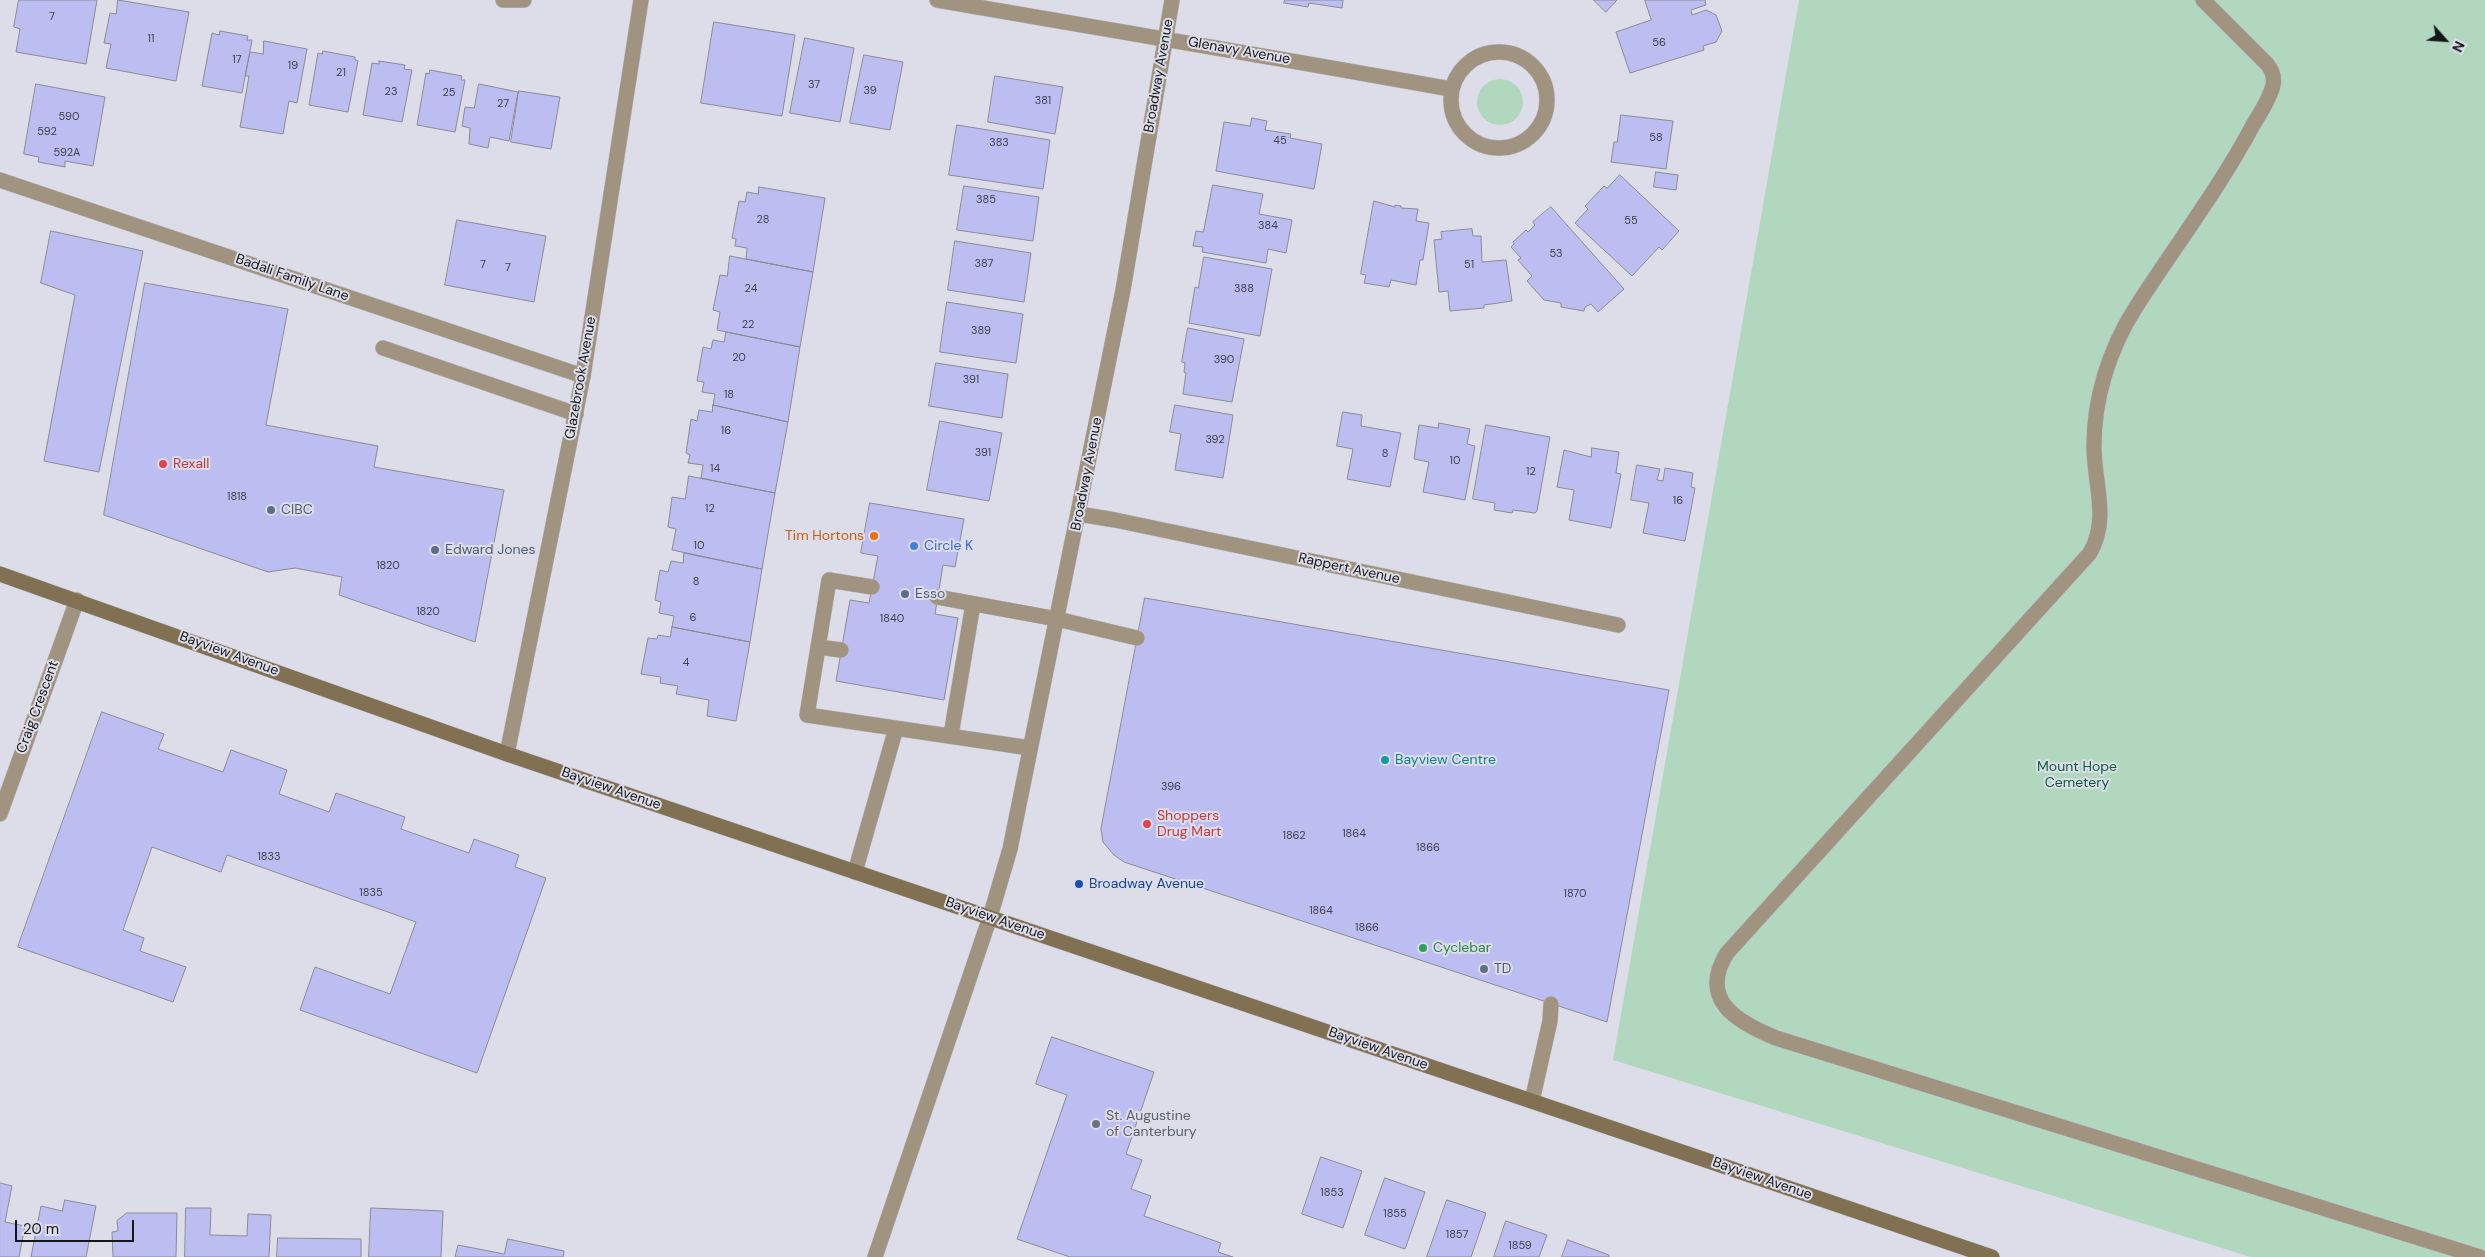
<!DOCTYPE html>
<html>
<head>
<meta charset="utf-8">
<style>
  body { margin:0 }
  #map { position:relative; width:2485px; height:1257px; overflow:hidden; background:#dddde9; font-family:"DM Sans",sans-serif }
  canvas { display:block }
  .north { position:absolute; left:2420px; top:15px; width:50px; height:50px; -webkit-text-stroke:4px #dddde9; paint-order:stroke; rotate:116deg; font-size:14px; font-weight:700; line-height:20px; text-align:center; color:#15161a }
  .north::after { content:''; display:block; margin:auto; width:18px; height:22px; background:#15161a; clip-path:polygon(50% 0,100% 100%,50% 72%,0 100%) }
  .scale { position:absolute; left:15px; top:1220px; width:119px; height:22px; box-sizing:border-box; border:2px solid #15161a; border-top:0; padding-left:6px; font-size:15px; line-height:18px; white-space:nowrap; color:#15161a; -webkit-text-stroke:4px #dddde9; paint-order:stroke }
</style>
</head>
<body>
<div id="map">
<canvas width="2485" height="1257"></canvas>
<div class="north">N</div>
<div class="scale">20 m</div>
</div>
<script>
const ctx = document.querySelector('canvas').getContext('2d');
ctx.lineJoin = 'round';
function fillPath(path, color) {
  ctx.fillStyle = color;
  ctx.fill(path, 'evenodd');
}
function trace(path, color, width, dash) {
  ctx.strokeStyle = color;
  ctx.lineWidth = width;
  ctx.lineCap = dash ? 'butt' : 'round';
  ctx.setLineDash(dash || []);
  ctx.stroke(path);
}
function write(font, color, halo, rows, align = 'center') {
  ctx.font = font + ' "DM Sans",sans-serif';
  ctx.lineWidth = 4;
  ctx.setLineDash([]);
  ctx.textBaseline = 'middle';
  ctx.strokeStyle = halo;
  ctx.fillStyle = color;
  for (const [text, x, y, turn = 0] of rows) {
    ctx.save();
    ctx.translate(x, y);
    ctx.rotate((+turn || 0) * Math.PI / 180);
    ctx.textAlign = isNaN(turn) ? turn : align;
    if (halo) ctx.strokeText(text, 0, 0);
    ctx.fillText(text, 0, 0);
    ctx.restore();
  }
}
const green = new Path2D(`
  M1799,0H2485V1257H2251L1613,1060Z
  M1477 102a23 23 0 1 1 46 0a23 23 0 1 1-46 0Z`);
const building = new Path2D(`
  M19,0H97L86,64L16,52L20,29L14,27Z
  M118,0L189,12L176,81L106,68L111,44L104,43L110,13L116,14Z
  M1285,0H1343L1342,8L1309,3L1308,7L1284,3Z
  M1594,0H1617L1606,12Z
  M1645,0H1705L1706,5L1691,10L1692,15L1706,10L1716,15L1722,31L1716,42L1703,46L1704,50L1630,73L1616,32L1651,20Z
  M714,22L795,35L782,116L701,103Z
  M220,31L248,36L247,40H252L242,93L202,86L212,33L219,35Z
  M805,38L854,48L840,122L790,113Z
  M264,41L307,49L297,103L289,101L283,134L240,127L249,76H245L250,52L263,54Z
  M323,51L355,57V60L358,61L348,112L309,105L318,53L322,54Z
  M864,55L903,62L890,130L850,123Z
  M379,61L405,65L404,69L412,70L402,122L363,115L372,63L379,64Z
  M430,70L462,76L461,80H465L455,132L417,125L426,73L429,74Z
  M995,76L1063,87L1055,134L988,122Z
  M36,84L105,97L93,166L65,161V167L38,162L39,157L24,154Z
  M479,84L518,92L509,141L490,137L488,148L469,144L470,128L462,126L465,107L474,108Z
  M519,91L560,97L551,149L511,142Z
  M1621,115L1673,121L1666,169L1611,162L1614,142H1617Z
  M1252,118L1267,121L1265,130L1291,134L1290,138L1322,144L1314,189L1216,171L1224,122L1250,126Z
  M957,125L1050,140L1043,189L949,175Z
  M1656,172L1678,175L1676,190L1654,187Z
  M1620,175L1679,231L1662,250L1659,247L1632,276L1575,223L1588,209L1585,206L1604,186L1607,188Z
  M1213,185L1263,194L1259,214L1292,220L1286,253L1268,249L1266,263L1202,252L1203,247L1193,246L1196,231L1203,232Z
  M964,186L1039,197L1033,241L957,230Z
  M759,187L825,198L813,272L746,259L747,248L735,246L736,239L732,238L739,201L745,202L747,192L758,194Z
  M1374,201L1395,207V205L1401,206V208L1418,209L1416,221L1429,223L1423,260H1420L1416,285L1391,280L1389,287L1364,283L1366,275L1361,274Z
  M1551,207L1624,289L1598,312L1591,304L1585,307L1584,311L1561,307V303L1544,300L1527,281L1532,276L1518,260L1521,258L1511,247L1514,244L1513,242L1526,230L1528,232L1535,225L1533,222Z
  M457,220L546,236L534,302L445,285Z
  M1472,229L1473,236H1481L1482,262L1506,260L1512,301L1484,305V308L1450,311L1448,291L1439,292L1434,240L1442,239L1441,232Z
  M51,231L143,251L99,472L44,461L75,295L41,283Z
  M955,241L1031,253L1024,302L948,290Z
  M730,256L813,272L800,347L717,330L720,312L713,310L720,275L727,276Z
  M1204,257L1272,269L1260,336L1189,323L1195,287L1198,288Z
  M145,283L288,309L266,425L378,446L374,467L504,490L475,642L339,595L342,577L295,568L268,572L104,515Z
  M947,302L1023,314L1016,363L940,352Z
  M1188,328L1244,339L1232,402L1183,394L1186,373L1184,372L1185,363L1182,362Z
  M726,332L800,347L788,422L713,405L715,394L702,392L704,382L697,381L703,347L711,349L713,340L724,342Z
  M936,363L1008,374L1002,418L929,406Z
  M713,405L788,422L775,493L701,478L703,465L688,463L690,455L686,453L691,419L697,421L699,410L712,412Z
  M1175,405L1233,415L1223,478L1175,470L1181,434L1170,432Z
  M1343,412L1362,415L1361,426L1401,433L1390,487L1347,479L1353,449L1337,446Z
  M940,421L1002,433L989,501L927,490Z
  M1439,423L1470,429L1467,444L1475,446L1465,500L1423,492L1429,462L1414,459L1419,425L1438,428Z
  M1486,425L1550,437L1537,511L1535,513L1513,510L1512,513L1494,510L1495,503L1473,499Z
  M1592,448L1619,452L1616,473L1621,474L1611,528L1569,520L1574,490L1557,487L1564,450L1591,457Z
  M1637,465L1660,469L1657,480L1663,481L1665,468L1693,473L1691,487L1695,488L1685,541L1643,533L1649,503L1631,500Z
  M689,476L775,493L762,569L672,550L676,529L668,527L672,497L685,499Z
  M870,503L964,519L955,567L943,565L935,614L958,618L944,700L836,681L850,600L869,603L878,556L861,553Z
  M684,553L762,569L750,642L672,627L674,616L659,613L661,602L655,600L660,570L668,572L671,561L683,563Z
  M1145,598L1669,690L1607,1022L1124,862L1114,855L1103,842L1101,829Z
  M672,627L750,642L736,721L707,716L709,700L676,694L678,686L660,683L661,677L641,674L648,638L657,639L658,635L670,637Z
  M102,712L164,734L158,749L223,772L231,750L287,770L279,794L329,812L336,793L405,817L401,829L469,853L474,839L519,855L515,867L546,878L477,1073L300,1010L315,967L390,994L416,922L227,855L221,872L152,847L123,930L144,938L140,951L186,967L173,1002L18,947Z
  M1052,1037L1154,1072L1126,1154L1142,1160L1131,1189L1151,1196L1144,1216L1221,1243L1218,1252L1233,1257H1070L1017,1239L1067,1095L1036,1084Z
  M1321,1157L1362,1171L1343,1228L1302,1214Z
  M1385,1178L1425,1192L1405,1249L1365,1235Z
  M0,1183L12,1186L5,1222L25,1226L19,1257H0Z
  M65,1200L96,1206L86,1257H31L41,1206L62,1211Z
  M1447,1200L1486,1213L1471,1257H1427Z
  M186,1208H211L210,1235L247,1236L248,1214L271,1215L269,1257H185Z
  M371,1208L443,1211L441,1257H369Z
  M127,1213H177L176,1257H113L112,1232L118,1231L117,1221Z
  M1506,1221L1547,1235L1539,1257H1494Z
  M278,1238L361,1239V1257H277Z
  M508,1239L564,1251L563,1257H455L458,1245L504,1254Z
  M1568,1240L1609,1255V1257H1562Z`);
const lane = new Path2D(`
  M2203,0L2267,64C2272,70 2275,76 2273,85C2270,99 2260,113 2253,125C2219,189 2175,246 2136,307C2109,349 2093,400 2094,450C2095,486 2109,520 2090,553L1727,953C1698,1000 1737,1022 1776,1038L2480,1257
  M0,180L583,376
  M383,348L576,414
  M872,587L829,580L807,715L1030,748
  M937,597L1057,619L1137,638
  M818,647L841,650
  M951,735L973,604
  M855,872L896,728
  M1532,1101L1550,1021L1551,1004`);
const street = new Path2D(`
  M503,0H524
  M937,0C1109,31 1280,58 1451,89
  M1451 100a48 48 0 1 1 96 0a48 48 0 1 1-96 0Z
  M1079,514L1115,520L1618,625
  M507,754L583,376L641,0
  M0,814L77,600
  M875,1257L990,917L1010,849L1123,290L1172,0`);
const secondary = new Path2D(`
  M0,574L507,754L1992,1257`);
const markers = [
  [163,464,5,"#e0444e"],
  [271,510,5,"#5c6f8a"],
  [874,536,5,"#e8710a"],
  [914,546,5,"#3f7fe0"],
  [435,550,5,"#5c6f8a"],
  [905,594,5,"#5c6f8a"],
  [1385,760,5,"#0f9aa8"],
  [1147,824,5,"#e0444e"],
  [1079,884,5,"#1a4fb4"],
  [1423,948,5,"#2e9e5b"],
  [1484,969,5,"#5c6f8a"],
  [1096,1124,5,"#6b7280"]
];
const numberNames = [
  ["7",52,17],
  ["11",151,39],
  ["56",1659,43],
  ["17",237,60],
  ["19",293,66],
  ["21",341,73],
  ["37",814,85],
  ["39",870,91],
  ["23",391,92],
  ["25",449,93],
  ["381",1043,101],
  ["27",503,104],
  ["590",69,117],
  ["592",47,132],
  ["58",1656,138],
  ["45",1280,141],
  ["383",999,143],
  ["592A",67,153],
  ["385",986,200],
  ["28",763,220],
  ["55",1631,221],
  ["384",1268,226],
  ["53",1556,254],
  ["387",984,264],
  ["7",483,265],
  ["51",1469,265],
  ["7",508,268],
  ["24",751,289],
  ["388",1244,289],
  ["22",748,325],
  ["389",981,331],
  ["20",739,358],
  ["390",1224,360],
  ["391",971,380],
  ["18",729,395],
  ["16",726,431],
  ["392",1215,440],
  ["391",983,453],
  ["8",1385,454],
  ["10",1455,461],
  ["14",715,469],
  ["12",1531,472],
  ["1818",237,497],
  ["16",1678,501],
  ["12",710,509],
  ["10",699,546],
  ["1820",388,566],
  ["8",696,582],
  ["1820",428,612],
  ["6",693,618],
  ["1840",892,619],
  ["4",686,663],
  ["396",1171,787],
  ["1864",1354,834],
  ["1862",1294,836],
  ["1866",1428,848],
  ["1833",269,857],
  ["1835",371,893],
  ["1870",1575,894],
  ["1864",1321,911],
  ["1866",1367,928],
  ["1853",1332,1193],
  ["1855",1395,1214],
  ["1857",1457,1235],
  ["1859",1520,1246]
];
const streetNames = [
  ["Glenavy Avenue",1239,51,10],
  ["Broadway Avenue",1159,76,-80],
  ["Badali Family Lane",292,278,19],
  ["Glazebrook Avenue",581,378,-80],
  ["Broadway Avenue",1087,474,-79],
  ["Rappert Avenue",1349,569,12],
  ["Bayview Avenue",229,654,20],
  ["Craig Crescent",38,707,-70],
  ["Bayview Avenue",611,789,19],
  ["Bayview Avenue",995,919,19],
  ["Bayview Avenue",1378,1049,19],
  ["Bayview Avenue",1762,1179,19]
];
const healthNames = [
  ["Rexall",173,464],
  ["Shoppers",1157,816],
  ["Drug Mart",1157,832]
];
const serviceNames = [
  ["CIBC",281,510],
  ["Edward Jones",445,550],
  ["Esso",915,594],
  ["TD",1494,969]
];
const foodNames = [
  ["Tim Hortons",864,536]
];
const shopNames = [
  ["Circle K",924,546]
];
const cultureNames = [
  ["Bayview Centre",1395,760]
];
const parkNames = [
  ["Mount Hope",2077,767],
  ["Cemetery",2077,783]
];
const transitNames = [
  ["Broadway Avenue",1089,884]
];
const leisureNames = [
  ["Cyclebar",1433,948]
];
const worshipNames = [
  ["St. Augustine",1106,1116],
  ["of Canterbury",1106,1132]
];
fillPath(green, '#b1d7be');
fillPath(building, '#bcbdf0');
trace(building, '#8b8b96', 1);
trace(lane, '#b9b9c4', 16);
trace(street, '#b9b9c4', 16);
trace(secondary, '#b9b9c4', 16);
trace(lane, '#a09480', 15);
trace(street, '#a09480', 15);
trace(secondary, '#817052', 15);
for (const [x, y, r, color] of markers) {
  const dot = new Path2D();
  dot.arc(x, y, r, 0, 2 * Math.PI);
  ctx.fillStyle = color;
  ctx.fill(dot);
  trace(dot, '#dddde9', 2);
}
write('11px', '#3f4050', null, numberNames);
write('14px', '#15161a', '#dddde9', streetNames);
write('14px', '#be3a42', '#dddde9', healthNames, 'left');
write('14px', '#4e5e75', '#dddde9', serviceNames, 'left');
write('14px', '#c56008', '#dddde9', foodNames, 'right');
write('14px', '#366cbe', '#dddde9', shopNames, 'left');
write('14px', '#0d838f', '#dddde9', cultureNames, 'left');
write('14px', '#086038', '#dddde9', parkNames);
write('14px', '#164399', '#dddde9', transitNames, 'left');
write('14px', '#27864d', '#dddde9', leisureNames, 'left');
write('14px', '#5b616d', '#dddde9', worshipNames, 'left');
</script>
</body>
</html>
